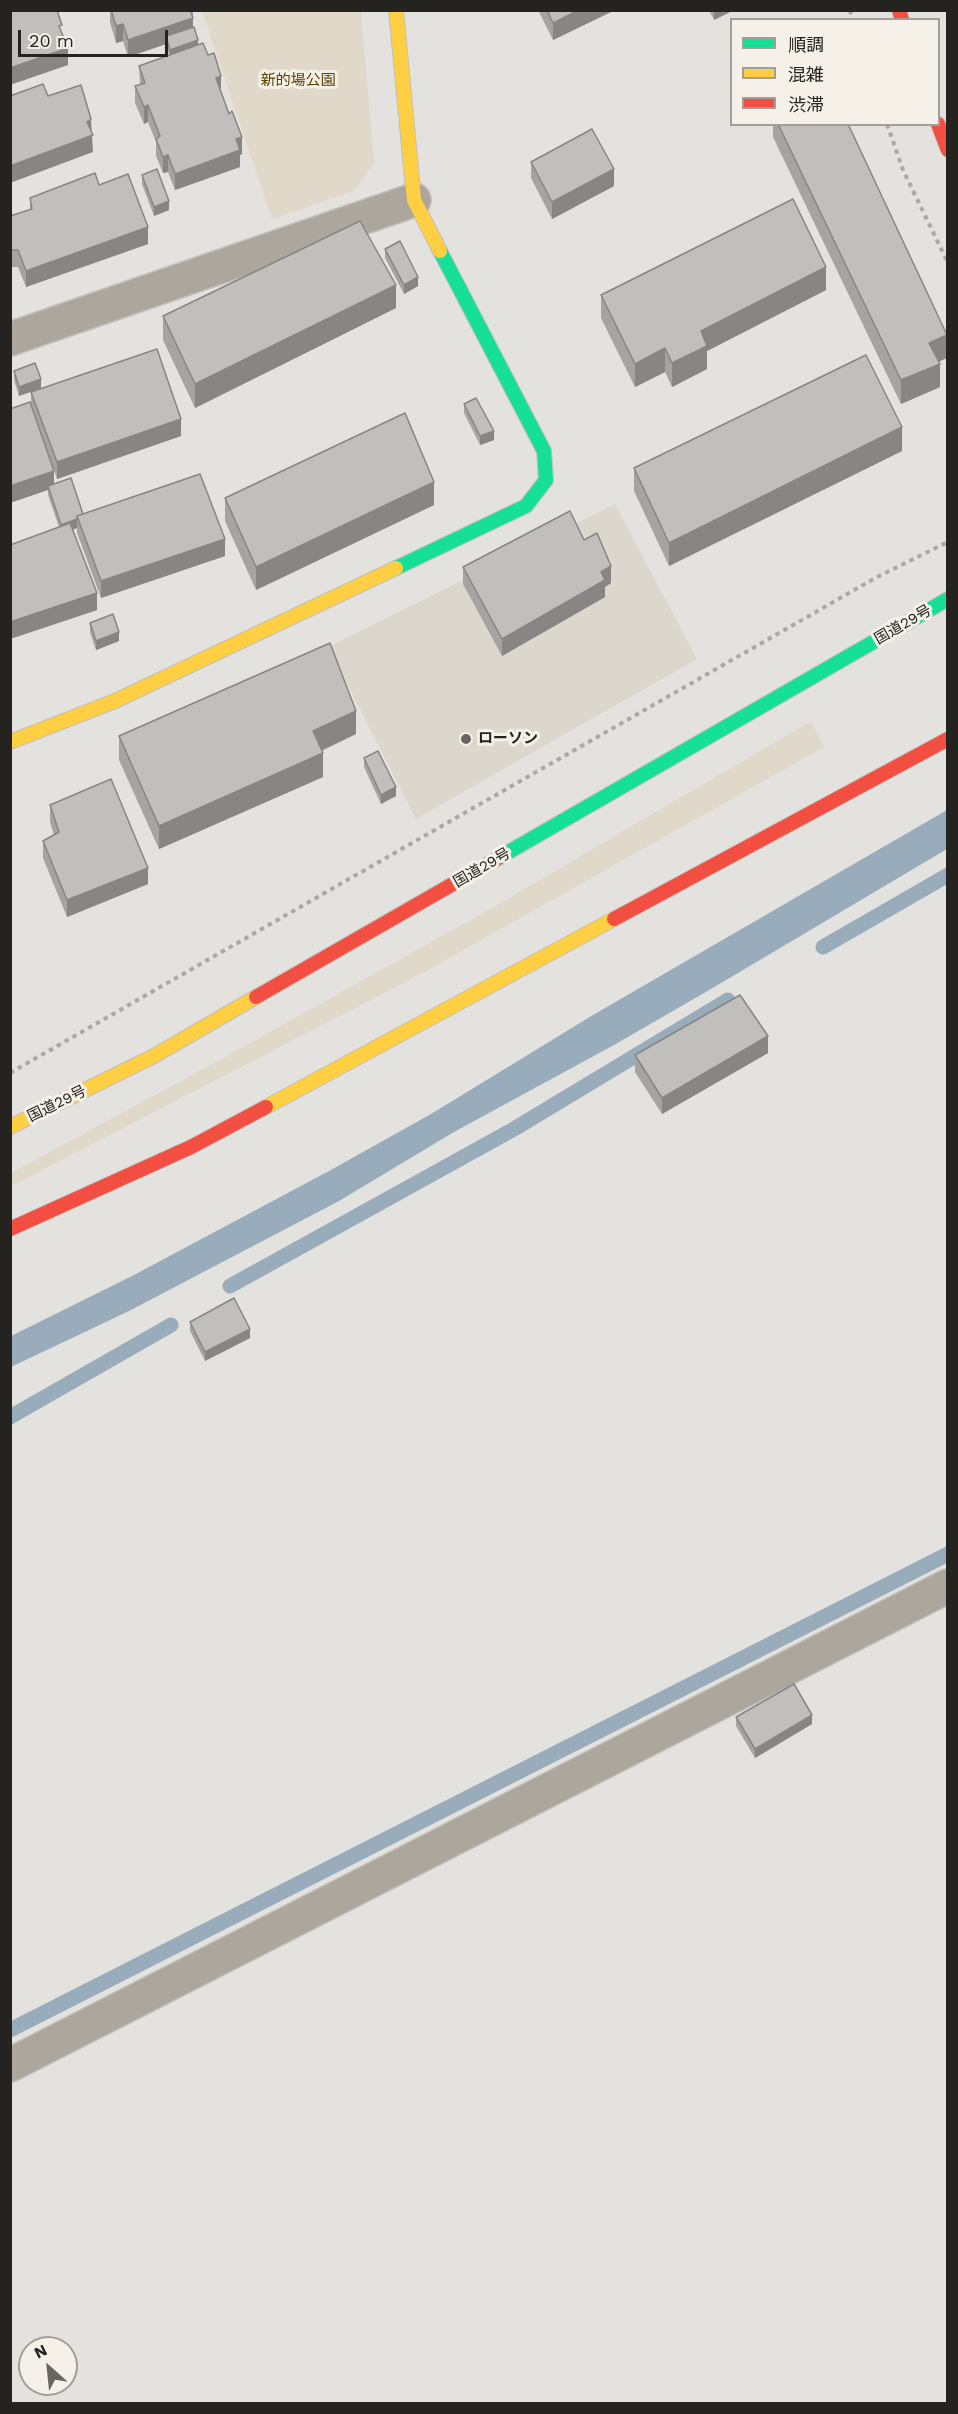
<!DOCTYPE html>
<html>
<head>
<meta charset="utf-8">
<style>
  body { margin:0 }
  #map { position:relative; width:958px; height:2414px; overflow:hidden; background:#e4e2de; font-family:"Work Sans","Noto Sans JP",sans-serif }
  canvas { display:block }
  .frame { position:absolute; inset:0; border:12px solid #252320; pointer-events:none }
  .legend { position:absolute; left:730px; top:18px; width:210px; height:108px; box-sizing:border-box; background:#f5f0e8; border:2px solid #a29e98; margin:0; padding:8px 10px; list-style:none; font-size:18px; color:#252320 }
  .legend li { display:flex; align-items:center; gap:12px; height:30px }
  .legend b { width:30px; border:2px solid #a29e98 }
  .north { position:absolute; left:18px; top:2336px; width:60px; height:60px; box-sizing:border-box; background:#f5f0e8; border:2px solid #a29e98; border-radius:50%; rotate:333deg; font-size:16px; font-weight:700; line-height:24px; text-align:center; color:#252320 }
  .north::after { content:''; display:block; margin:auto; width:21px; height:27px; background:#686662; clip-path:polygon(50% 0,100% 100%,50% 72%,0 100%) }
  .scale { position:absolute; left:18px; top:30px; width:150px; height:27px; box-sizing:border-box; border:3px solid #252320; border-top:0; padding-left:8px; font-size:18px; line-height:21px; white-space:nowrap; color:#252320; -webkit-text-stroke:4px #f5f0e8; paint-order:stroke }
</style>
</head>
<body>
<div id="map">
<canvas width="958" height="2414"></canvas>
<div class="frame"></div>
<ul class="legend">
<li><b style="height:8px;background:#16e098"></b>順調</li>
<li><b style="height:8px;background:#ffcf43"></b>混雑</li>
<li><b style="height:8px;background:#f24e42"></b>渋滞</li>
</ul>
<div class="north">N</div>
<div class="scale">20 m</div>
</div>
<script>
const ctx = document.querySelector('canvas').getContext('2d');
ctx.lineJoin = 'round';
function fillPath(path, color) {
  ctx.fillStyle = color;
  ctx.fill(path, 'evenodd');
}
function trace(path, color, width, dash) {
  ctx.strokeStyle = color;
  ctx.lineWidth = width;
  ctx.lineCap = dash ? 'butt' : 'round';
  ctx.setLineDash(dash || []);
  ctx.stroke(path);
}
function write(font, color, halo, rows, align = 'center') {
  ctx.font = font + ' "Work Sans","Noto Sans JP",sans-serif';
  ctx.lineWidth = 6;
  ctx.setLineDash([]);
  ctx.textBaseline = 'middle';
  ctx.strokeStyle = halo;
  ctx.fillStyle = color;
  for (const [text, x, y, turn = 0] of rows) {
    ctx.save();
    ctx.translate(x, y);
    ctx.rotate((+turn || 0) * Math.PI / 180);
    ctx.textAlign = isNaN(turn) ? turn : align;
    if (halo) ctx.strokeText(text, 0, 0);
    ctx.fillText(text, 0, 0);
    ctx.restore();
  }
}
const built = new Path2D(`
  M615,504L697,659L416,819L328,647Z`);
const green = new Path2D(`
  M202,11H361L374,163L354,191L272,219Z
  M811,721L824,747L419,975L11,1186V1173L216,1062L487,911Z`);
const water = new Path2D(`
  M947,810V849L711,989L614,1045L454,1132L339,1201L129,1311L11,1367V1336L134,1275L329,1171L431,1114L593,1015Z`);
const stream = new Path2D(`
  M823,947L948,875
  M230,1286L514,1129L728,1000
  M10,1417L171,1325
  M10,2030L948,1554`);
const path = new Path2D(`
  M850,10L852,20
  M887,124L903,170L948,263
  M10,1073L877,577L948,542`);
const street = new Path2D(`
  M10,339L414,200
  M10,2065L948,1586`);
const fast = new Path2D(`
  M396,568L526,506L546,480L544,451L440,251
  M500,857L948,599`);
const slow = new Path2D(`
  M396,10L414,200L440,251
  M10,742L115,701L396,568
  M266,1107L614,919
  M10,1127L154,1056L256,997`);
const jam = new Path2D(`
  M899,10L902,20
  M938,124L948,150
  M614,919L948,739
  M256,997L500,857
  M10,1229L191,1147L266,1107`);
const wall = new Path2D(`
  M110,10H193V27L198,45L221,93L242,154L240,155V167L175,190L168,172L163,173L156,156V142L148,122L144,124L135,103V86L140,84L139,66L169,55L166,44L128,57L123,41L116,43L110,22Z
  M538,10H615L553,40Z
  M709,10H734L714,20Z
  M773,124H848L947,358L939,361L940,387L901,404L773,137Z
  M531,162L614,186L552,219L531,178Z
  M142,175L169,210L154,216L142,184Z
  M99,185L148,244L26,287L18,267H10V216L30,210V198Z
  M385,249L418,286L404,294L385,258Z
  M826,290L707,351V369L672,387L665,372L635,387L601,318V295Z
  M396,308L195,408L163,340V316Z
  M14,371L41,388L19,396L14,380Z
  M31,392L181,436L57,479L51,461L54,483L83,514L225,556L101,598L77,533V528L73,530L97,610L10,639V545L59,527L48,495V490L31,407Z
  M464,404L494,440L480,445L464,413Z
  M902,451L669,566L634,491V468Z
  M225,498L434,505L256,590L225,521Z
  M584,540L611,583L605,587V597L502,656L463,584V567Z
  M90,623L119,641L96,650L90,632Z
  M356,734L322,751L323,777L159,849L119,760V736Z
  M364,758L396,796L381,804L364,767Z
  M50,805L148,884L67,917L43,858V841L54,835L50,822Z
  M768,1053L662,1114L635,1072V1055Z
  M190,1322L250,1338L205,1361L190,1331Z
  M736,1717L812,1724L755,1758L736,1726Z`);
const shadedWall = new Path2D(`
  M579,10H615L553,40V23Z
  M714,10H734L714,20Z
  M193,18V35L166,36V44L128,57V40Z
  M123,24V41L116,43V26Z
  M198,40V49L170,59V50Z
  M68,48V65L10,85V68Z
  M221,76V93L216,78Z
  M148,105V122L144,124V107Z
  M91,119L93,152L10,183V166Z
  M242,137V154L240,155V167L175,190V174L236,139Z
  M168,155V172L163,173V157Z
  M614,169V186L552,219V202Z
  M169,201V210L154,216V207Z
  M148,227V244L26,287V271Z
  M826,267V290L707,351V369L672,387V363L701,331Z
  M418,277V286L404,294V285Z
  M396,285V308L195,408V384Z
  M947,335V358L929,366V343Z
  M665,348V372L635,387V364Z
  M940,364V387L901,404V380Z
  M41,379V388L19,396V387Z
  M181,419V436L57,479V462Z
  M902,427V451L669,566V543Z
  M494,431V440L480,445V436Z
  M54,471V488L48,486V490L10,503V486Z
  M434,482V505L256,590V567Z
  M77,519V528L61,534V525Z
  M225,539V556L101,598V581Z
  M611,566V583L605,587V597L502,656V639Z
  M97,593V610L10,639V622Z
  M119,632V641L96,650V641Z
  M356,711V734L313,754V731Z
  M323,753V777L159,849V826Z
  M396,787V796L381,804V795Z
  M148,868V884L67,917V900Z
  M768,1036V1053L662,1114V1098Z
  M250,1329V1338L205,1361V1352Z
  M812,1715V1724L755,1758V1749Z`);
const building = new Path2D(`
  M10,10H57L62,25L59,26L68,48L10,68Z
  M111,10H190L193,18L128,40L123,24L116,26Z
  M547,10H579L553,23Z
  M194,27L198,40L170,50L166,36Z
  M203,43L208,55L214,53L221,76L216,78L229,114L232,111L242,137L236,139L240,150L175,174L168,155L163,157L156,139L160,136L148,105L144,107L135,86L145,83L139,66Z
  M43,84L48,96L81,85L91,119L87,122L93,135L10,166V96Z
  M778,124H848L947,335L929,343L940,364L901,380Z
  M592,129L614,169L552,202L531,162Z
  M157,169L169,201L154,207L142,175Z
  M95,173L99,185L128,174L148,227L26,271L18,250H10V216L32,209L30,198Z
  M793,199L826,267L701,331L707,346L672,363L665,348L635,364L601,295Z
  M360,221L396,285L195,384L163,316Z
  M400,241L418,277L404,285L385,249Z
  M157,349L181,419L57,462L31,392Z
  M866,355L902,427L669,543L634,468Z
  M35,363L41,379L19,387L14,371Z
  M476,398L494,431L480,436L464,404Z
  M30,402L54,471L10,486V409Z
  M405,413L434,482L256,567L225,498Z
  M200,474L225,539L101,581L77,516Z
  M71,478L83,514L77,516V519L61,525L48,486Z
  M570,511L584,540L597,533L611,566L601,572L605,580L502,639L463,567Z
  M70,523L97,593L10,622V545Z
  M113,614L119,632L96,641L90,623Z
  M330,643L356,711L313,731L323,753L159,826L119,736Z
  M378,751L396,787L381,795L364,758Z
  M111,779L148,868L67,900L43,841L59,832L50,805Z
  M740,995L768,1036L662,1098L635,1055Z
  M234,1298L250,1329L205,1352L190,1322Z
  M794,1684L812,1715L755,1749L736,1717Z`);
const markers = [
  [466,739,6,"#686662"]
];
const parkNames = [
  ["新的場公園",298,81]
];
const streetNames = [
  ["国道29号",903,625,-30],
  ["国道29号",482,868,-30],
  ["国道29号",57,1104,-26]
];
const poiNames = [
  ["ローソン",478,739]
];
fillPath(built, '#dcd7cd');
fillPath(green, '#e0d8c9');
fillPath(water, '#99acbc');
trace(stream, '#99acbc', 15);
trace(street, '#c1c0bd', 36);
trace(fast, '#c1c0bd', 16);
trace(slow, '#c1c0bd', 16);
trace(jam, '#c1c0bd', 16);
trace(path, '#ada9a2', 4, [4.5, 4.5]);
trace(street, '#ada69d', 33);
trace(fast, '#16e098', 14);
trace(slow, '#ffcf43', 14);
trace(jam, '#f24e42', 14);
fillPath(wall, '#a6a4a2');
fillPath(shadedWall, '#878684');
fillPath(building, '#c1bfbc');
trace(building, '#878684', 1.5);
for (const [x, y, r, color] of markers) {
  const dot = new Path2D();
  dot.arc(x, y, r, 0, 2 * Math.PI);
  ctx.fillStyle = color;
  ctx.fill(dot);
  trace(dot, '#f5f0e8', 2);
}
write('15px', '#5a4003', '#f5f0e8', parkNames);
write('15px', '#252320', '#f5f0e8', streetNames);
write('bold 15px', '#252320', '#f5f0e8', poiNames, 'left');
</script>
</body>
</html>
